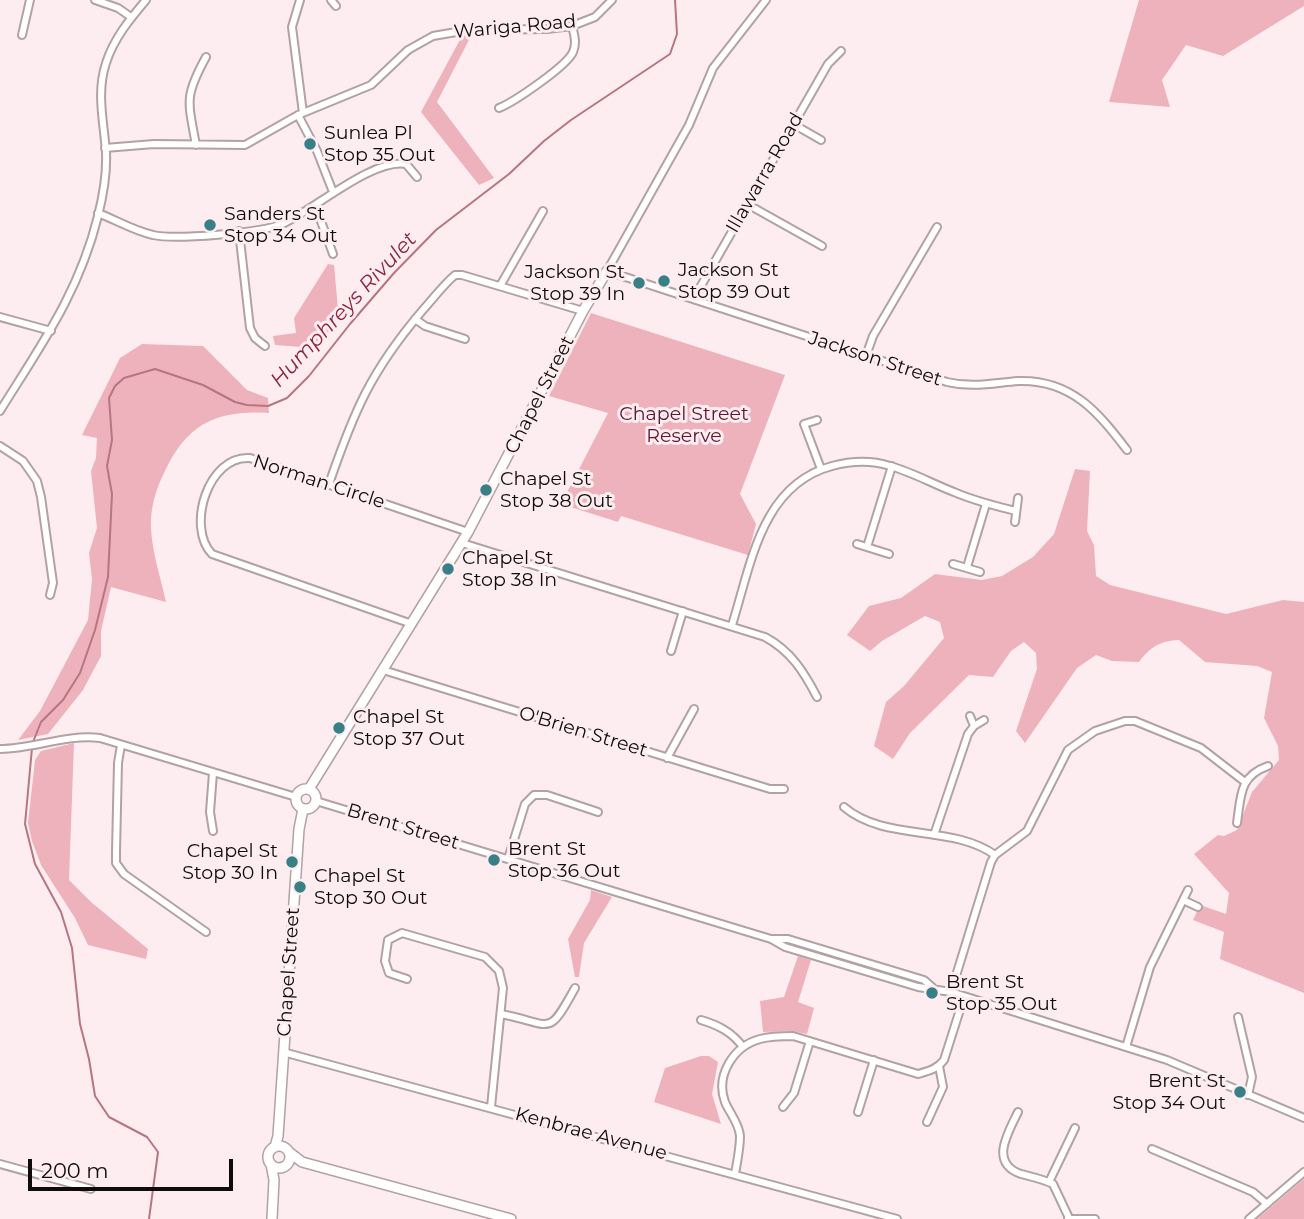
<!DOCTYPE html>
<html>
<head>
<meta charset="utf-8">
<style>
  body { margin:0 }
  #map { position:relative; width:1304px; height:1219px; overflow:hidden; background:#feedf0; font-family:Montserrat,sans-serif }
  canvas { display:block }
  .scale { position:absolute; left:28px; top:1159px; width:205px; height:32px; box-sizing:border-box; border:4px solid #100b0c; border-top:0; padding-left:9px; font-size:21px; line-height:24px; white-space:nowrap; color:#100b0c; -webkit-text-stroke:5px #feedf0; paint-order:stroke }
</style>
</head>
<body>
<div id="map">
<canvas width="1304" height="1219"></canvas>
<div class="scale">200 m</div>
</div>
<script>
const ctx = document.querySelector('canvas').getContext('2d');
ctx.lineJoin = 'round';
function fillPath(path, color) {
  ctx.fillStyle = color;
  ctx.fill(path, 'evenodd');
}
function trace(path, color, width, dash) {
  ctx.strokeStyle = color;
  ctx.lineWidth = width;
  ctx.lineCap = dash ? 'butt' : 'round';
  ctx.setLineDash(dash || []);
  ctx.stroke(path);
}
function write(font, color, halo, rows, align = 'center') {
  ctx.font = font + ' Montserrat,sans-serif';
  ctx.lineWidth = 6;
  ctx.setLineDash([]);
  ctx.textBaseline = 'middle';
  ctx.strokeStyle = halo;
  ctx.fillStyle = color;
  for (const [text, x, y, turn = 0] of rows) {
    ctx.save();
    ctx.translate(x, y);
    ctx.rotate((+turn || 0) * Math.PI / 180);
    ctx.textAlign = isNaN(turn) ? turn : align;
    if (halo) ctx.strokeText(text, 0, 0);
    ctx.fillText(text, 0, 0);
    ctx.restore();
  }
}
const green = new Path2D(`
  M1139,0H1304V6L1223,56L1186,45L1162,80L1170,107L1109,102Z
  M463,34H472L437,102L494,178L479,185L421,112Z
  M328,264L334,265L339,320L315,348L275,345L273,336L296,333L294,318Z
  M591,313L785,375L740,494L756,524L748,555L621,516L618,522L561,504L608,413L549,396Z
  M142,344L203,346L247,390L268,398L269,413C217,410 188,423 165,471C156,488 150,509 151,528C152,552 161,579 166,602L111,587L101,631V656L83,690L48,734L18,740L40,711L88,620L92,579L89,553L97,528L91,471L96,458L97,438L82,435L120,358Z
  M1075,469L1090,471L1087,531L1094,545L1096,576L1110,585L1226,614L1283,600L1304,602V993L1220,959L1224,932L1193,920L1200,905L1226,914L1229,893L1194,854L1218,835L1224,836L1237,830L1252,792L1279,760L1278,746L1264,718L1272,672L1257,666L1205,662L1179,640C1160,641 1150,647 1139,662L1112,661L1096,655L1077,668L1025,743L1016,731L1037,669L1036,653L1024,642L1011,651L993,677L969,675L910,733L893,759L874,746L886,702L904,686L944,638L940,622L925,616L882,641L870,651L847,635L869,606L901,598L935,574L982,580L1002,576L1033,557L1054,534Z
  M74,743L69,880L91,902L148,949L146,959L88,945L75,918L41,865L32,841L28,823L35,760L41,751Z
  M591,890L612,897L584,943L579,977H575L568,939L590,900Z
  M798,956L811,960L798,1002L814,1008L807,1034L792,1031L763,1032L760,1001L784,997Z
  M701,1056H709L718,1062L712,1094L721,1124L654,1102L665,1068Z
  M1304,1179V1219H1257Z`);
const stream = new Path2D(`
  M33,742L41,722L63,700L80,673L95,630L108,577L112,494L107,466L112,440L109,398L115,386L124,378L155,369L203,385L235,402L247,405L268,406L287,398L309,376L350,324L394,273L436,230L509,174L544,141L571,120L670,54L677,34L675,0
  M32,748L25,824L35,864L61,912L72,948L80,1024L89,1059L95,1096L109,1117L147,1137L158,1152L149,1219`);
const street = new Path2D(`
  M95,0L118,8L131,17
  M300,0L292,27L303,113
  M331,0L336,6
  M766,0L713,68L689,125L607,271L947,382C972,388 993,383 1018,381C1071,379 1098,412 1127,450
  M22,35L30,0
  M499,108C514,102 567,66 573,52C577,43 574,34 572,26
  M298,115L317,151L333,192
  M793,124L821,140
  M196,145C188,101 184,97 206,57
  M105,148L154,144L245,145L298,115L371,85L408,50L433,36L468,30L547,29L572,26L595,17L612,0
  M747,204L822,246
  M315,205L333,254
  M98,213C116,220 134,231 153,235C174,240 262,233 282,224C313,211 372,158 406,164L417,177
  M239,231L250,328L255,338L265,346
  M500,286L543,211
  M694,298L828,64L841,51
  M0,317L51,331
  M415,319L425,326L465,339
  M866,356L873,336L937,227
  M0,411C41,345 79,293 98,216C103,196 107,174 106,153C104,122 96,93 106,63C114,38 130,19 146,0
  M817,420L804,424L821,469
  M0,446L23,461L37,481L41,497L53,583L50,595
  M329,484C354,411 371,371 422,311C433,299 443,285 455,275H462L583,311
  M1015,522L1018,498
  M462,543L765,637C791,651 804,672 817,697
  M857,544L889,554
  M867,547L892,466
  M953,564L980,572
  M967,567L986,504
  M412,624L212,554C186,527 208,455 250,458L468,532
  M732,625C751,565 761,485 832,466C851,461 871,460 890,466C912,472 933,484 954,492C975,501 995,506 1016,511
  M671,651L683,611
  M383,670L770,789H784
  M970,716L974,726
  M121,745L118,763L116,852V863L124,874L206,932
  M0,749C34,749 65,734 100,738L296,797
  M667,758L694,709
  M316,801L771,939L785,947L918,987L951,992L1167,1060L1304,1118
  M844,807C885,842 952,824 995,855
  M1237,823C1241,796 1239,776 1268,766
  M213,831L210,812L213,773
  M934,835L968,734L974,726L984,720
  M508,859L525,804L534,795H547L598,812
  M1183,900L1198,907
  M772,939H788L924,980L932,987
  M407,979L389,973L385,961L388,940L402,933L485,957L499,971L503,988L491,1107
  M951,992L991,862L995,855L1027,831L1068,750L1095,731L1125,721H1135L1201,748L1245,782
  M501,1014C553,1024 547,1039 575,988
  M1238,1017L1252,1077L1248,1095
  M701,1020C718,1025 732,1032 743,1047
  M1126,1047L1150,967L1188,890
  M283,1052L897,1219
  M783,1107L794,1093L810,1041
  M858,1112L874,1060
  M1018,1112C1008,1133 989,1163 1021,1174C1032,1177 1043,1179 1053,1184L1069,1218
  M927,1122L943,1087L939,1066
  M1152,1149L1253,1192L1267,1204
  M0,1164L91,1189
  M735,1174C737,1162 740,1149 740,1136C739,1123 730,1114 725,1102C715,1075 734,1046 760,1039C771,1036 782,1036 793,1036L918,1074C929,1071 937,1069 944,1060L964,997
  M1049,1182L1075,1128
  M1068,1219H1095
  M1249,1219L1304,1172`);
const secondary = new Path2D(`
  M296 799a10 10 0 1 1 20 0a10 10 0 1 1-20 0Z
  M309,789L468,532L583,311L607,271
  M268 1157a11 11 0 1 1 22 0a11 11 0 1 1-22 0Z
  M275,1147L278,1136L299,829L303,809
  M289,1152L302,1162L511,1219
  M271,1164L274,1180L272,1219`);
const markers = [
  [310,144,7,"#388085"],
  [210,225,7,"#388085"],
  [664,281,7,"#388085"],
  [639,283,7,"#388085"],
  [486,490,7,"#388085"],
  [448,569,7,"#388085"],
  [339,728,7,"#388085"],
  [494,860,7,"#388085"],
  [292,862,7,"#388085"],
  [300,887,7,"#388085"],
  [932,993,7,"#388085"],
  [1240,1092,7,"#388085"]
];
const streetNames = [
  ["Wariga Road",515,27,-5],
  ["Illawarra Road",765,173,-60],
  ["Jackson Street",875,359,18],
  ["Chapel Street",540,395,-63],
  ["Norman Circle",319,482,18],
  ["O'Brien Street",583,732,17],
  ["Brent Street",403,827,17],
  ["Chapel Street",289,972,-86],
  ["Kenbrae Avenue",591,1134,15]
];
const poiNames = [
  ["Sunlea Pl",324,133],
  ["Stop 35 Out",324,155],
  ["Sanders St",224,214],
  ["Stop 34 Out",224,236],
  ["Jackson St",678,270],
  ["Stop 39 Out",678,292],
  ["Jackson St",625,272,"right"],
  ["Stop 39 In",625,294,"right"],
  ["Chapel St",500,479],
  ["Stop 38 Out",500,501],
  ["Chapel St",462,558],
  ["Stop 38 In",462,580],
  ["Chapel St",353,717],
  ["Stop 37 Out",353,739],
  ["Brent St",508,849],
  ["Stop 36 Out",508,871],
  ["Chapel St",278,851,"right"],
  ["Stop 30 In",278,873,"right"],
  ["Chapel St",314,876],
  ["Stop 30 Out",314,898],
  ["Brent St",946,982],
  ["Stop 35 Out",946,1004],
  ["Brent St",1226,1081,"right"],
  ["Stop 34 Out",1226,1103,"right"]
];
const parkNames = [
  ["Chapel Street",684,414],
  ["Reserve",684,436]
];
const waterNames = [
  ["Humphreys Rivulet",344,310,-47]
];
fillPath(green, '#eeb2bc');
trace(stream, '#b67582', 2);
trace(street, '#b2a2a4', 10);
trace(secondary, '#b2a2a4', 12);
trace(street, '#fff', 6);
trace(secondary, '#fff', 9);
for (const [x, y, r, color] of markers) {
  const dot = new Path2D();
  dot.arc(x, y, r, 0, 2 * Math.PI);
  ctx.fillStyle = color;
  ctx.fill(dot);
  trace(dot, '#feedf0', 2.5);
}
write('19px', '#100b0c', '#feedf0', streetNames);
write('19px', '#100b0c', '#feedf0', poiNames, 'left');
write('19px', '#61142c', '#feedf0', parkNames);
write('italic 21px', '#8b2543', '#feedf0', waterNames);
</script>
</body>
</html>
